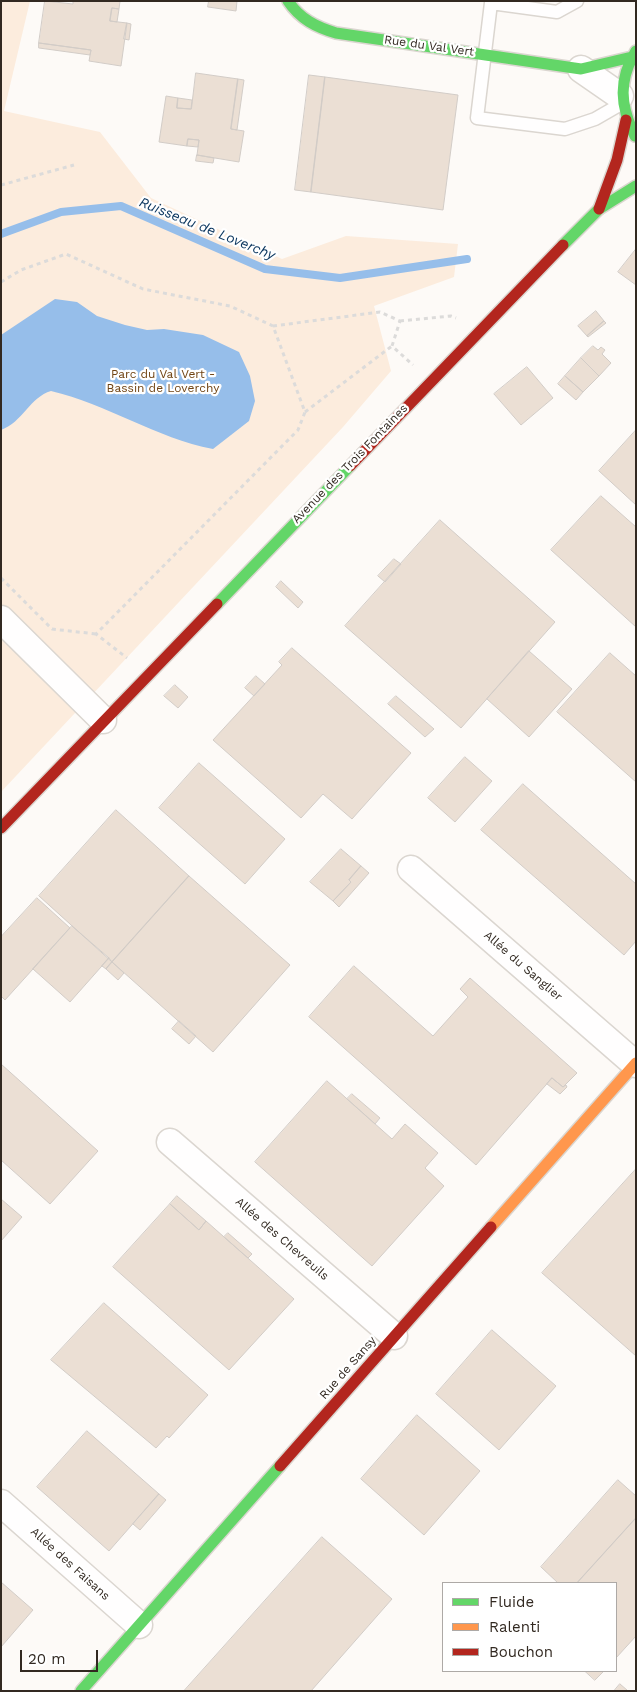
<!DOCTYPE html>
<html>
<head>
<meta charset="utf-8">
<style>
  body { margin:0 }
  #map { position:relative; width:637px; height:1692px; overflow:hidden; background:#fdfaf7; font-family:"Work Sans",sans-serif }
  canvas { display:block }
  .frame { position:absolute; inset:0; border:2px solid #322921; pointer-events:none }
  .legend { position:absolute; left:442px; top:1582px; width:175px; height:90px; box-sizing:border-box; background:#fff; border:1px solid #ada9a6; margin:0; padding:6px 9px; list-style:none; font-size:15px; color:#322921 }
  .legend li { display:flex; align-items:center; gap:10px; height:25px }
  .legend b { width:25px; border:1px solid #ada9a6 }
  .scale { position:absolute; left:20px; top:1650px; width:78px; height:22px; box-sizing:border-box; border:2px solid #322921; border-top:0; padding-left:6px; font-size:15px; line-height:18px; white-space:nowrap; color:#322921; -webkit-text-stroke:4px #fff; paint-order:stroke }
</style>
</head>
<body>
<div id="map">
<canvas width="637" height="1692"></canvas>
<div class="frame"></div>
<ul class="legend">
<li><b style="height:6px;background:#63d668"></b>Fluide</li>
<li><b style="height:6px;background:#ff974d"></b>Ralenti</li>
<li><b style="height:6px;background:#b3261e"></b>Bouchon</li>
</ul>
<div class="scale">20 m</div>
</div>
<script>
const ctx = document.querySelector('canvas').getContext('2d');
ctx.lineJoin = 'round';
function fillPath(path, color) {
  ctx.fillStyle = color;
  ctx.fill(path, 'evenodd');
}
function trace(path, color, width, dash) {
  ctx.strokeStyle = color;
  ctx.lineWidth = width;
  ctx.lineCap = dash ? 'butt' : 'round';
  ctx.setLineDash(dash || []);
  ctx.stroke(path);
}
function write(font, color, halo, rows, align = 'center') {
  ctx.font = font + ' "Work Sans",sans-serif';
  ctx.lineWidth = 4.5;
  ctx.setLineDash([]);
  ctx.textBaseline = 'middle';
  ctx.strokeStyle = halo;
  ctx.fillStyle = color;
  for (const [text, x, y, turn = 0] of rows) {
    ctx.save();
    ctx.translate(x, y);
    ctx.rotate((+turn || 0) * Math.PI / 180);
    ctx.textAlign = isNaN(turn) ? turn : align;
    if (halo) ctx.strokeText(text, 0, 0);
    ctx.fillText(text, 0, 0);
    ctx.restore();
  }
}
const green = new Path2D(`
  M1,1H30L4,111L100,132L151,198L282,259L346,236L458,244L454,277L374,306L391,371L343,427L1,792Z`);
const water = new Path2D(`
  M55,299L77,302L97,316L125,325L147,330L164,329L203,335L239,352L250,376L255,401L249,421L213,449C156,438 107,404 51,391C30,397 23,422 1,430V335Z`);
const stream = new Path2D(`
  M1,234L61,212L121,206L265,269L340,278L467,259`);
const building = new Path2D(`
  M45,1L73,4V1H120L119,9L112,8L110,21L127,23L121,66L89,61L91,50L39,43Z
  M209,1H237L236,11L208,7Z
  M112,8L119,9L117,22L110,21Z
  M127,23L131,24L129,40L124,39Z
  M39,43L91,50L90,55L39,48Z
  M196,73L238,79L231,129L244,131L239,162L197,155L199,140L188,139L187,146L159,142L166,96L178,98L177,108L191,109Z
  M309,75L325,77L311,192L295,190Z
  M325,77L458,95L443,210L311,192Z
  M238,79L244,80L237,130L231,129Z
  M178,98L192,100L191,109L177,108Z
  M188,139L199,140L198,147L187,146Z
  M197,155L214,158L213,163L196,161Z
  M636,249V285L618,272Z
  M596,311L604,321L587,336L578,326Z
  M604,321L606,323L588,337L587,336Z
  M593,346L598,350L601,347L605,350L602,354L611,363L599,376L581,358Z
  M581,358L599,376L583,392L565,376Z
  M527,367L553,398L521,425L494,394Z
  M565,376L583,392L576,400L558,384Z
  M636,430V505L599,471Z
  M601,496L636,527V627L551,550Z
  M440,520L555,622L461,728L345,626Z
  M394,559L401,564L385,582L378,576Z
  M281,581L303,602L298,608L276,587Z
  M292,648L411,753L352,819L323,794L301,818L213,740L282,665L279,662Z
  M529,651L572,689L529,737L487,699Z
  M610,653L636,676V782L557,712Z
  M256,676L265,684L254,696L245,688Z
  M175,685L188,697L178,708L164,696Z
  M396,696L434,729L425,737L388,704Z
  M465,757L492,781L455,822L428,798Z
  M199,763L285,839L245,884L159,808Z
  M523,784L636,884V941L624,955L481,830Z
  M116,810L189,876L112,962L39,896Z
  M341,849L361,866L349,880L351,882L333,901L310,882Z
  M361,866L369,873L339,907L333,901L351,882L349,880Z
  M189,876L290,965L213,1052L112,962Z
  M37,898L70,928L5,1000L1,996V937Z
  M72,926L109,958L70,1002L33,969Z
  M109,958L112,962L106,969L102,966Z
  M112,962L124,973L118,980L106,969Z
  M354,966L433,1036L468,997L460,989L470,978L577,1073L563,1087L552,1078L476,1165L309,1017Z
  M179,1021L196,1036L189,1044L172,1029Z
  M1,1064L98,1151L50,1204L1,1160Z
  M552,1078L563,1087L566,1085L567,1087L560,1094L547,1084Z
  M327,1081L392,1139L405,1124L438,1153L425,1168L444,1186L372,1266L255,1162Z
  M352,1094L380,1118L375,1124L347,1099Z
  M636,1169V1356L542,1273Z
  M177,1196L206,1221L199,1230L170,1204Z
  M1,1199L22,1217L1,1241Z
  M170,1204L199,1230L206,1221L294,1299L229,1370L113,1267Z
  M228,1233L252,1254L248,1258L224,1237Z
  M104,1303L208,1395L169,1438L167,1436L156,1448L51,1360Z
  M492,1330L556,1386L499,1450L436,1394Z
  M417,1415L480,1471L424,1535L361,1479Z
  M87,1431L159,1494L109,1551L37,1487Z
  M618,1480L636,1496V1518L577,1583H558L541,1567Z
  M159,1494L166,1500L140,1530L133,1524Z
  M636,1518V1636L616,1658V1583H577Z
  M322,1537L392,1599L311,1691H184Z
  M1,1582L33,1610L1,1647Z
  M585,1671H604L595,1680Z
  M620,1684L627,1690V1691H614Z`);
const path = new Path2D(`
  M1,185L74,165
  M1,282L21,270L66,254L143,289L230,306L273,326L305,412L298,430L96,634L127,658
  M400,321L451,316L456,318
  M273,326L380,312L400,321L392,346L413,365
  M305,412L392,346
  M1,578L52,629L96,634`);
const lane = new Path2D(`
  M577,1L557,12L491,3L477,118L565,129L595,119L621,104`);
const street = new Path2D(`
  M581,69L620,96
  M1,619L103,720
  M411,869L635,1064
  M170,1142L394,1336
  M1,1503L139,1625`);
const fast = new Path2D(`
  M288,1C300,19 316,27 336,33L581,69L632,57
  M635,136C620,106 618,80 636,51
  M563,245L599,209L636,186
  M217,604L350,466
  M81,1691L280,1466`);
const slow = new Path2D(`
  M491,1227L636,1063`);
const jam = new Path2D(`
  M599,209L617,160L626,120
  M350,466L563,245
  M1,828L217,604
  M280,1466L491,1227`);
const streetNames = [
  ["Rue du Val Vert",429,46,8],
  ["Avenue des Trois Fontaines",350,464,-46],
  ["Allée du Sanglier",523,966,41],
  ["Allée des Chevreuils",282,1239,41],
  ["Rue de Sansy",348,1368,-49],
  ["Allée des Faisans",70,1564,42]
];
const parkNames = [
  ["Parc du Val Vert -",163,374],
  ["Bassin de Loverchy",163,388]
];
const waterNames = [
  ["Ruisseau de Loverchy",207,229,22]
];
fillPath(green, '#fcecdd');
fillPath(water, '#96beea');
trace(stream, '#96beea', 8);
fillPath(building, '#ebdfd4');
trace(building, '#d2ccc7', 1);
trace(lane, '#dbd6d0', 15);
trace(street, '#dbd6d0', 29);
trace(fast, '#dbd6d0', 14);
trace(slow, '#dbd6d0', 14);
trace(jam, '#dbd6d0', 14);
trace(path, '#dcdbda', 3, [4, 4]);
trace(lane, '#fffefe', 12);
trace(street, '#fffefe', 26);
trace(fast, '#63d668', 11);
trace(slow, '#ff974d', 11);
trace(jam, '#b3261e', 11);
write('12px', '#322921', '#fff', streetNames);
write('12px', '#704413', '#fff', parkNames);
write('italic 14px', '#09345d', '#fff', waterNames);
</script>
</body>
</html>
